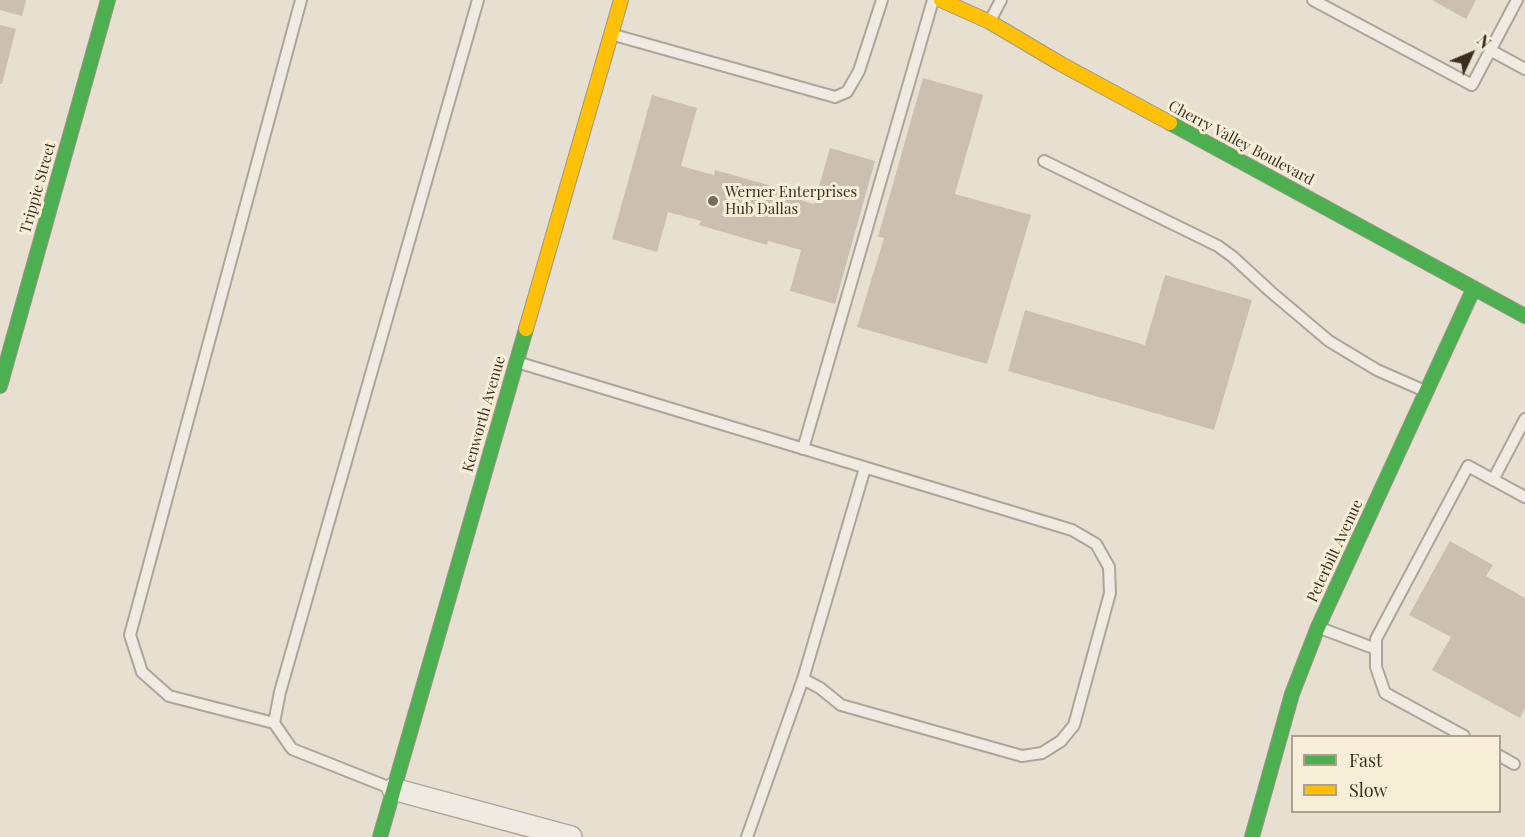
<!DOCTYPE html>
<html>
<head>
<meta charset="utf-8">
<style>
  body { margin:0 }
  #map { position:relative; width:1525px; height:837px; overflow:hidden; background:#e7e0d1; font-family:"Playfair Display",serif }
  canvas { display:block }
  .legend { position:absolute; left:1291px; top:735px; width:210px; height:78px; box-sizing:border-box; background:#f7eed8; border:2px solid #ada18e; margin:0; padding:8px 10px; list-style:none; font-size:18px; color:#3d2e20 }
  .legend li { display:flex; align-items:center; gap:12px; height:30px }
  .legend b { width:30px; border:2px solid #ada18e }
  .north { position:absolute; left:1441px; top:24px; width:60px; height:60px; -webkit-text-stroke:4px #f7eed8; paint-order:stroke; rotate:46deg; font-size:16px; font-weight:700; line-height:24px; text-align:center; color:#3d2e20 }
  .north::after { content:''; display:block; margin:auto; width:21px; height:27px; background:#3d2e20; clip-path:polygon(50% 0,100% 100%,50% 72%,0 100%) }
</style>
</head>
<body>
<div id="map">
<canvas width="1525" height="837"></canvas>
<ul class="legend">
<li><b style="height:8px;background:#4caf50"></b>Fast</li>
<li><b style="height:8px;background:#ffc107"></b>Slow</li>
</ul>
<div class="north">N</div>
</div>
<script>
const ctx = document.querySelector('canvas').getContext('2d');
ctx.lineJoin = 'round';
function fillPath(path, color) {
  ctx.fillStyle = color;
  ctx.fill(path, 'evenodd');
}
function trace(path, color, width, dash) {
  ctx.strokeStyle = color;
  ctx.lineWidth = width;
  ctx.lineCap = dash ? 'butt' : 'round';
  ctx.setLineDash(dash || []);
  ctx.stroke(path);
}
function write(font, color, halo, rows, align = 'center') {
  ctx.font = font + ' "Playfair Display",serif';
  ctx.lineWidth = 6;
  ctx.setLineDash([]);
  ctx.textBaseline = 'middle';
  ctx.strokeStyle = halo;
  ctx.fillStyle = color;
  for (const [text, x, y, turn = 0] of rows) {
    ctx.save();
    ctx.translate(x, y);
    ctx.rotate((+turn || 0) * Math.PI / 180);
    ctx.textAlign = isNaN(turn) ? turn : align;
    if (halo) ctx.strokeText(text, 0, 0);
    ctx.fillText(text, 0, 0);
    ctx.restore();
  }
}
const building = new Path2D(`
  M0,0H26L22,16L0,10Z
  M1432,0H1476L1466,19Z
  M0,25L16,29L2,84H0Z
  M923,78L983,95L955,194L1031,215L987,364L857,327L884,238L878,237Z
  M652,95L697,108L681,166L714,175L715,170L783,189L781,194L814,204L830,148L875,161L835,304L790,291L801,250L768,241L767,245L699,225L701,221L668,212L657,252L612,239Z
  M1165,275L1252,300L1214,430L1008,371L1025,310L1145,345Z
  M1450,541L1493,565L1486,576L1525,598V708L1520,718L1432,670L1451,637L1409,615Z`);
const lane = new Path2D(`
  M1313,0L1472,85L1517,0
  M991,19L1001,0
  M614,35L835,97L847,92L859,71L882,0
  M1490,50L1525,69
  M1044,161L1218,246L1233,257L1271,292L1329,341L1377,370L1425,391
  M520,363L1072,530L1096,544L1109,567L1110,593L1074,725L1061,741L1042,753L1022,756L841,705L820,688L803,679L865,468
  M803,449L933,0
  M1493,480L1525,419
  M1320,628L1376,649
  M274,723L169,696L142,672L130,635L301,0
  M1464,736L1385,693L1376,667V639L1468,466L1525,497
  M1500,756L1514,764
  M393,789L292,749L274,723L280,692L478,0
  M747,837L803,679`);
const street = new Path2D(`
  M393,789L571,837`);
const fast = new Path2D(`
  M1170,123L1525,316
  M0,386L108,0
  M380,837L526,329
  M1252,837L1292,694L1318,627L1474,288`);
const slow = new Path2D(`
  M941,0L990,22L1061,64L1170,123
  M526,329L621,0`);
const markers = [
  [713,201,6,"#786c5e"]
];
const streetNames = [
  ["Cherry Valley Boulevard",1241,143,28],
  ["Trippie Street",38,188,-74],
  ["Kenworth Avenue",484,414,-74],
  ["Peterbilt Avenue",1335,551,-65]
];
const poiNames = [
  ["Werner Enterprises",725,192],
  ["Hub Dallas",725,209]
];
fillPath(building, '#cbbfb2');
trace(lane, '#ada599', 14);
trace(street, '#ada599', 24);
trace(fast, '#9c958a', 16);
trace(slow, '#9c958a', 16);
trace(lane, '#efebe3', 10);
trace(street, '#efebe3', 21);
trace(fast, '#4caf50', 14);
trace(slow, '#ffc107', 14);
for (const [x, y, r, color] of markers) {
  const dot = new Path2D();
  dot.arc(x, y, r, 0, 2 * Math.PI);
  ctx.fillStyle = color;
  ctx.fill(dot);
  trace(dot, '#f7eed8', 2);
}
write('15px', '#3d2e20', '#f7eed8', streetNames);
write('15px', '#3d2e20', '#f7eed8', poiNames, 'left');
</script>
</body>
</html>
